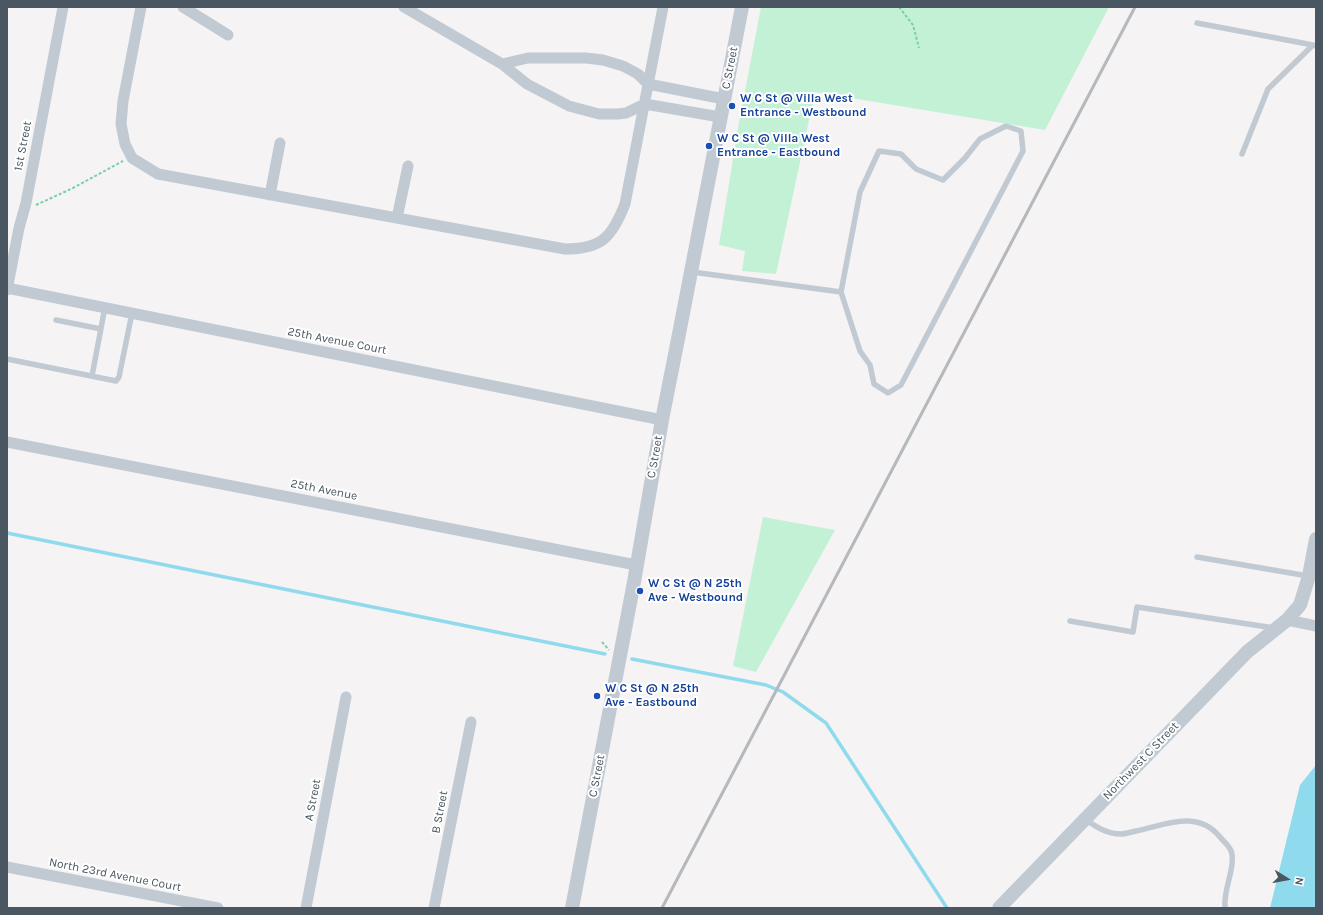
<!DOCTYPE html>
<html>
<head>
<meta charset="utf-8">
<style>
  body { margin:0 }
  #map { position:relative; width:1323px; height:915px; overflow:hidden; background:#f5f3f3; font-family:Karla,sans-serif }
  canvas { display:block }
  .frame { position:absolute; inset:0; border:8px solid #4a5661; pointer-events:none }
  .north { position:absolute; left:1267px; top:859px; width:40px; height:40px; -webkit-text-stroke:3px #fff; paint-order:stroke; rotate:101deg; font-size:11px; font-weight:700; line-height:16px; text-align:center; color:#4a5661 }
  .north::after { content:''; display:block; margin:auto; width:14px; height:18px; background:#4a5661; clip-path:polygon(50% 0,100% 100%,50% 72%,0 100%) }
</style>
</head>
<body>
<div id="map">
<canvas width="1323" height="915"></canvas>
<div class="frame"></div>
<div class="north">N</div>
</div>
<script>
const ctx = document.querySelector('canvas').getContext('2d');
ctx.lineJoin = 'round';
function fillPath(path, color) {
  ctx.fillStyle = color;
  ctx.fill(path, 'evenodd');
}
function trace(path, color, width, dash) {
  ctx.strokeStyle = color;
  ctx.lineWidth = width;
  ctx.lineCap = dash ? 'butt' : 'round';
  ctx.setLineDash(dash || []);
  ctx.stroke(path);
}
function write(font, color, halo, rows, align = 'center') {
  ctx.font = font + ' Karla,sans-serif';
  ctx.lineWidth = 4;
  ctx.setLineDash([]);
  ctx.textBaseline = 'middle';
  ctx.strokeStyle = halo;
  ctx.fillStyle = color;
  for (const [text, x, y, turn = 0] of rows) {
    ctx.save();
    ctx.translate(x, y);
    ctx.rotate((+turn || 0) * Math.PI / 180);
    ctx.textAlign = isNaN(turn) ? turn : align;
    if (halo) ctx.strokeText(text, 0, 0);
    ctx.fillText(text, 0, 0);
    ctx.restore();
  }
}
const green = new Path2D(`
  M761,7H1109L1045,130L815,92L776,274L742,271L745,251L719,245L738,128Z
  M763,517L835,530L756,672L733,666Z`);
const water = new Path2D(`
  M1316,765V908H1270L1300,785Z`);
const stream = new Path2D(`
  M7,533L605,654
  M632,659L766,685L783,692L826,723L947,908`);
const path = new Path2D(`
  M899,7L913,25L919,48
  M36,205L73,188L123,161
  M602,642L609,650`);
const service = new Path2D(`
  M1197,23L1313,45
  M1006,126L1021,131L1023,151L901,385L888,393L874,384L870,365L860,351L841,292L860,192L879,151L901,154L916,169L943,180L965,158L980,139Z
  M1242,154L1268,89L1313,45L1316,46
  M692,272L841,292
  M56,320L101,329
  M7,359L116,381L119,377L132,313
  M92,376L105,307
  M1197,557L1308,576
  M1070,621L1133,632L1137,607L1274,628
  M1085,819C1096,827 1107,834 1121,834C1125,834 1131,832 1136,831C1165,825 1197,809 1220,837C1225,843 1231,847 1232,854C1235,870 1223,889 1225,908`);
const minor = new Path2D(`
  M141,7L123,101L121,124L125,144L132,158L158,174L565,249C602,249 612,237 625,204L663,7
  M183,7L228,35
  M404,7L502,64L527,84L569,106L599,114H618L626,113L645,104L720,117
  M502,64L528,58H586L603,60L623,66L638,74L648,84L724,99
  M270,195L280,143
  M397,218L408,166
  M7,288L662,420
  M7,290L19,228L26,203L63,7
  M7,442L636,565
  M1287,620L1316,626
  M7,867L218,908
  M306,908L346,697
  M434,908L471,722`);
const tertiary = new Path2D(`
  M572,908L634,582L662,420L679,334L742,7
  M999,908L1247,652L1287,620L1300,605L1309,576L1316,539`);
const rail = new Path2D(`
  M662,908L1135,7`);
const markers = [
  [732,106,4,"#1a4fb4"],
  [709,146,4,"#1a4fb4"],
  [640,591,4,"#1a4fb4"],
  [597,696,4,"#1a4fb4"]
];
const streetNames = [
  ["C Street",730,68,-79],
  ["1st Street",23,146,-79],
  ["25th Avenue Court",337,341,11],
  ["C Street",655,457,-80],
  ["25th Avenue",324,490,11],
  ["Northwest C Street",1141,761,-46],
  ["C Street",597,776,-79],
  ["A Street",313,800,-79],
  ["B Street",440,812,-79],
  ["North 23rd Avenue Court",115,875,11]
];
const transitNames = [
  ["W C St @ Villa West",740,99],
  ["Entrance - Westbound",740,113],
  ["W C St @ Villa West",717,139],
  ["Entrance - Eastbound",717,153],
  ["W C St @ N 25th",648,584],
  ["Ave - Westbound",648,598],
  ["W C St @ N 25th",605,689],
  ["Ave - Eastbound",605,703]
];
fillPath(green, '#c3f1d5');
fillPath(water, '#90daee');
trace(stream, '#90daee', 3.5);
trace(path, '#7ad0a6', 2, [3, 2]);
trace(service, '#c1cad2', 5.5);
trace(minor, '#c1cad2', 11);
trace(tertiary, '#c1cad2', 14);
trace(rail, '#b5b8bd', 3);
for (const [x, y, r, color] of markers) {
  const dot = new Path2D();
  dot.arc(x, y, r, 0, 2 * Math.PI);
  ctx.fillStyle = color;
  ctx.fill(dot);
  trace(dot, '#fff', 1.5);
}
write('12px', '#4a5661', '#fff', streetNames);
write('bold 12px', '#164399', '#fff', transitNames, 'left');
</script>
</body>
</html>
